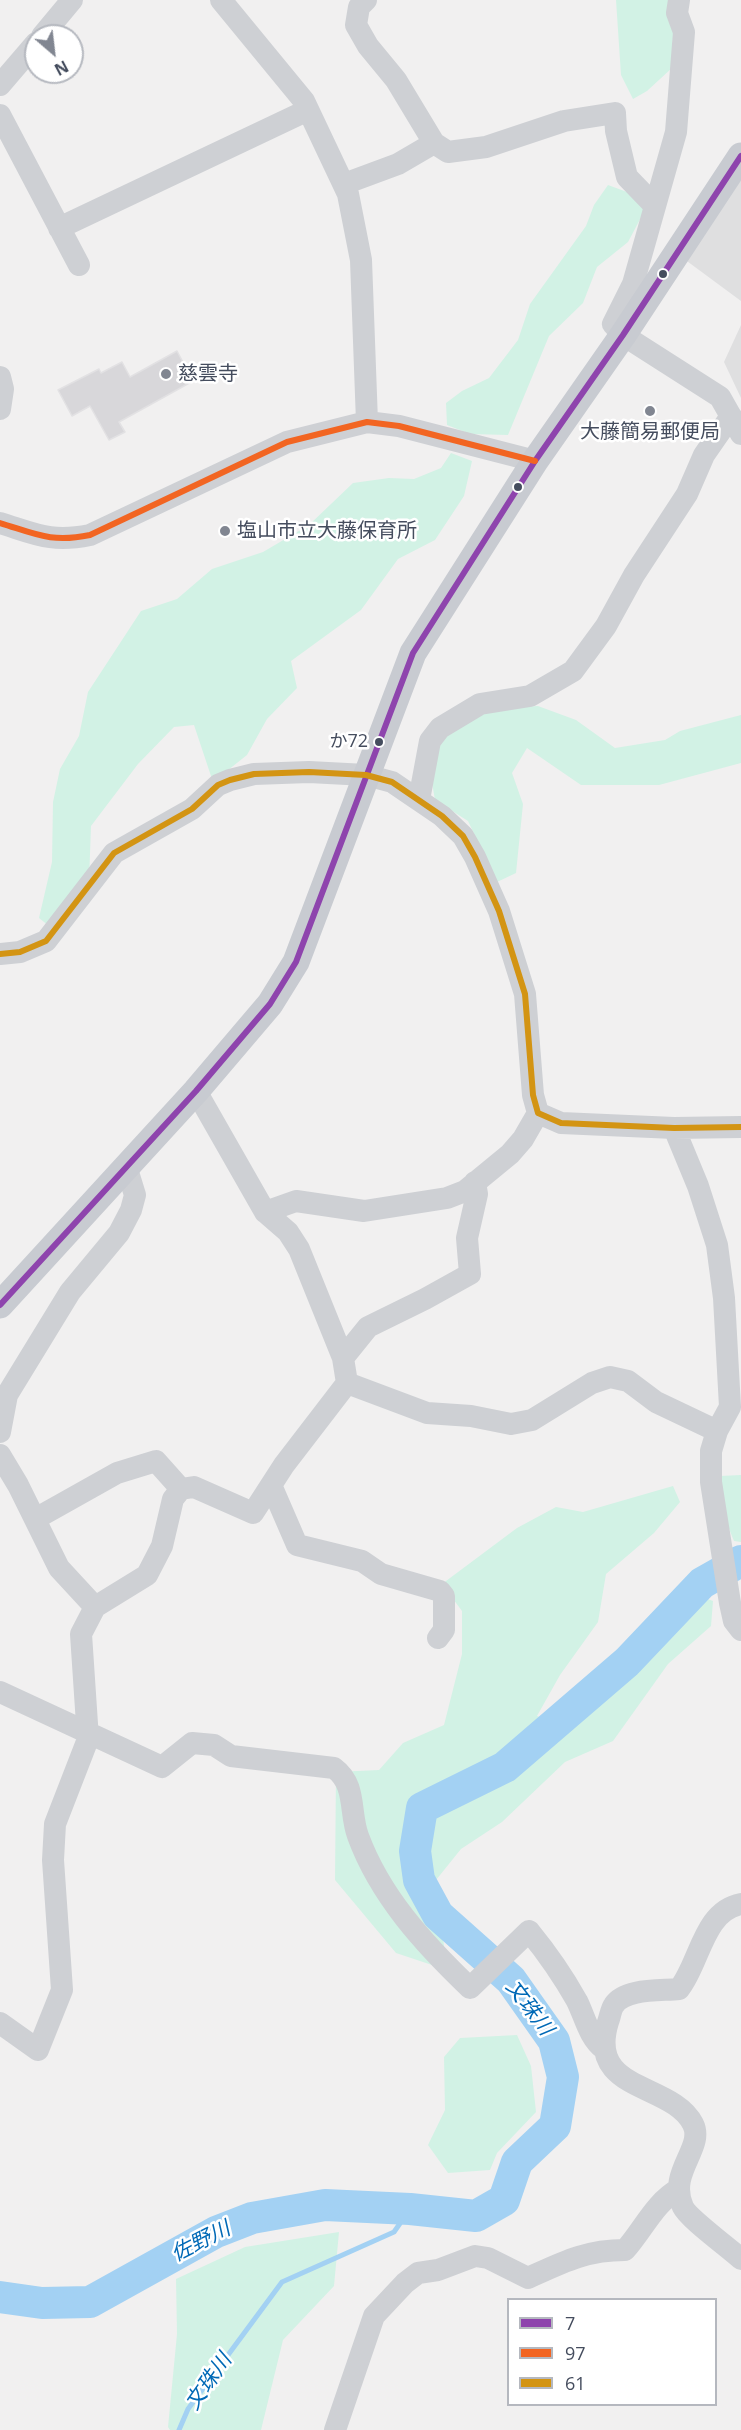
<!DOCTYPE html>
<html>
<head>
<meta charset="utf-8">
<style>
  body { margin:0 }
  #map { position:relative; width:741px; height:2430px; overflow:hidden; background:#f1f0f0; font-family:"Open Sans",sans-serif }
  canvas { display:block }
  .legend { position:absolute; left:507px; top:2298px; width:210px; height:108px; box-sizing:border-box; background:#fff; border:2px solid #b5b8bf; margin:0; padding:8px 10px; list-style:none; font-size:18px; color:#454d5e }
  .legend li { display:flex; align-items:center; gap:12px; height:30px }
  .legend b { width:30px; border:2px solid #b5b8bf }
  .north { position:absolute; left:24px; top:24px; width:60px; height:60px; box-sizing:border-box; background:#fff; border:2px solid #b5b8bf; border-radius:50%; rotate:152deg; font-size:16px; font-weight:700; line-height:24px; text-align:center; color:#454d5e }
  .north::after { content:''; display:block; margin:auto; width:21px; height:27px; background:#818691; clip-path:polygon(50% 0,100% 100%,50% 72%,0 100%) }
</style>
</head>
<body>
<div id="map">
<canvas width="741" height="2430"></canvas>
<ul class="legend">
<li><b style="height:8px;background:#8e44ad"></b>7</li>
<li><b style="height:8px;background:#f26522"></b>97</li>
<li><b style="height:8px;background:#d39413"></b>61</li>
</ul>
<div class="north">N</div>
</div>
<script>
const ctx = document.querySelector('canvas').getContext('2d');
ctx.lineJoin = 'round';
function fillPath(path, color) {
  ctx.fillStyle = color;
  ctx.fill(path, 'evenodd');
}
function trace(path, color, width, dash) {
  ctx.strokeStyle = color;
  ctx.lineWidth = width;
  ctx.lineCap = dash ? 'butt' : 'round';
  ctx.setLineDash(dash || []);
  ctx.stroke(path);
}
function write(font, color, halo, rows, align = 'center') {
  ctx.font = font + ' "Open Sans","Noto Sans JP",sans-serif';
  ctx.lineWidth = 5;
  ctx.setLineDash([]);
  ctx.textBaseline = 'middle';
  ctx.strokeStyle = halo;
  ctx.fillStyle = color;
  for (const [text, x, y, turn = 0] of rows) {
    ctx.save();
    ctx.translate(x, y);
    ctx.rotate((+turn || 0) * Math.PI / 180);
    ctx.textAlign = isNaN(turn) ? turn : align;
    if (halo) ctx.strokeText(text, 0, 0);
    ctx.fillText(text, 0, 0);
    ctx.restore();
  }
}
const education = new Path2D(`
  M741,156V301L676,253Z
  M741,325V398L724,362Z`);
const green = new Path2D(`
  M616,0H674L672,68L647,91L633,99L621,75Z
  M608,185L627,192L645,210L628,242L597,267L583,303L549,336L508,435L470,434L447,425L446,403L462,391L489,378L518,340L530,304L586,226L594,205Z
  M451,453L472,461L464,496L435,540L398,559L361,610L291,661L297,688L267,719L247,755L213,782L194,725L174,727L138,764L91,826L89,882L49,926L39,918L52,862L53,802L60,769L79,736L88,692L141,611L177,599L212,569L263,552L309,525L353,483L389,478L414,479L441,468Z
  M538,706L576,720L615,748L665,740L680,731L741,715V763L659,785H581L527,748L512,773L523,804L516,873L497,882L468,821L435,800L431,777L436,740L483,709Z
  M741,1475V1542L734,1541L723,1514L720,1476Z
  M673,1486L680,1502L654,1533L606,1574L598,1622L560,1675L537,1716L566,1727L627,1674L702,1597L713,1601L711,1626L668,1664L613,1741L565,1762L502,1822L461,1849L436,1880L447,1970L396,1953L335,1880L336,1772L379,1770L403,1743L444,1725L462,1654V1611L442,1584L517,1528L556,1507L583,1512Z
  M517,2035L531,2066L536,2112L497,2153L490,2170L448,2173L428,2145L445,2110L444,2057L460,2038Z
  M339,2232L334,2286L283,2340L261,2430H170L168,2427L177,2334L176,2279L245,2247Z`);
const stream = new Path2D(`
  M179,2430L188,2409L282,2282L394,2232L410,2209`);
const river = new Path2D(`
  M0,2297L42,2303L90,2302L216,2232L252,2218L325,2205L410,2209L476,2216L504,2200L517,2162L555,2126L563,2077L554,2041L511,1980L438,1915L419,1880L415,1851L422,1808L505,1767L627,1662L702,1583L741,1561`);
const building = new Path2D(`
  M177,351L193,381L119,422L125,432L109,440L90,406L72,416L58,390L99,369L101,373L122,362L130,377Z`);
const minor = new Path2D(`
  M221,0L304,101L348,194L361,260L367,422
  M679,0L677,13L684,32L676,132L633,284L613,324L623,335L720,397L741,434
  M42,36L72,0
  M0,85L36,43
  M0,115L79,265
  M434,143L448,152L486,147L564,121L615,113L616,131L627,177L655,206
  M344,184L398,164L434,143L396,80L368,46L356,25L359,7L366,0
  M59,228L308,110
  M0,377L3,389L0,409
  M0,523C36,534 51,543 90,535L287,442L367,422L399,426L535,461
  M419,800L430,741L440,728L480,704L530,696L573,671L606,626L634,575L687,494L704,455L731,416
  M0,954L20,952L46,941L114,853L192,809L218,785L230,780L254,774L309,772L366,775L392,782L442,816L463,836L475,857L499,911L525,994L533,1095L538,1113L561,1123L674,1128L741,1127
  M196,1091L265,1212L288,1232L299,1249L343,1358L347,1383
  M674,1128L698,1186L717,1245L724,1298L730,1407L717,1431L711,1451V1482L730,1603L734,1621L741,1630
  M265,1212L296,1201L364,1211L447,1198L465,1191L510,1154L523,1139L538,1113
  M343,1358L368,1327L425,1299L470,1274L467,1238L477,1194L475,1182
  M0,1432L7,1395L70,1292L119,1233L131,1210L135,1195L127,1169
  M0,1455L18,1485L59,1568L95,1607
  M271,1485L297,1545L362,1561L381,1574L440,1591L444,1596V1630L438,1638
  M35,1519L117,1473L156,1461L181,1489
  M0,1692L162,1767L192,1743L214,1745L231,1756L334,1768C357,1785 349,1812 358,1836C380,1896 424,1944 470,1988L529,1931C547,1953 563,1976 577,2001C585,2017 589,2038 604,2049
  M741,1904C703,1911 700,1963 679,1989C661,1991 625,1988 614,2005C611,2009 610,2017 608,2022C586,2093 672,2082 693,2124C705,2148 667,2172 683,2207C688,2218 729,2248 741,2259
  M0,2023L38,2050L62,1990L53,1860L55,1824L88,1739L81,1634L95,1607L147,1575L162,1546L173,1499L181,1489L194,1487L253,1513L284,1465L347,1383L427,1413L471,1416L511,1424L532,1420L592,1383L610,1377L628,1381L656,1402L717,1431
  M335,2430L374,2316L405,2283L418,2273L438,2270L475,2256L488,2258L528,2278C563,2262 586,2250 625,2250C643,2230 655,2202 679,2189`);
const major = new Path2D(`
  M0,1305L196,1091L270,1004L296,962L413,653L535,461L623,335L741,156`);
const bus1 = new Path2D(`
  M0,1305L196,1091L270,1004L296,962L413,653L535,461L623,335L741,156`);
const bus2 = new Path2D(`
  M0,523C36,534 51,543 90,535L287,442L367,422L399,426L535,461`);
const bus3 = new Path2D(`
  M0,954L20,952L46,941L114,853L192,809L218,785L230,780L254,774L309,772L366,775L392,782L442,816L463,836L475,857L499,911L525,994L533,1095L538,1113L561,1123L674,1128L741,1127`);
const markers = [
  [663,274,5,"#454d5e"],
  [166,374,6,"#818691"],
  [650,411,6,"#818691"],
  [518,487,5,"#454d5e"],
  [225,531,6,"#818691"],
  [379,742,5,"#454d5e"]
];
const busNames = [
  ["か72",368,742]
];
const poiNames = [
  ["慈雲寺",178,374],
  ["大藤簡易郵便局",650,432,"center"],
  ["塩山市立大藤保育所",237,531]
];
const waterNames = [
  ["文珠川",529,2008,53],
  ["佐野川",201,2242,-27],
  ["文珠川",209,2382,-55]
];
fillPath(education, '#dfdfe0');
fillPath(green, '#d2f2e5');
trace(stream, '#a3d1f3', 5);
trace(river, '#a3d1f3', 32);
fillPath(building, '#d8d7da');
trace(building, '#e2e1e3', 1.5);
trace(minor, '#ced0d4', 22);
trace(major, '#c8cbd1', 27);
trace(bus1, '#8e44ad', 6);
trace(bus2, '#f26522', 6);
trace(bus3, '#d39413', 6);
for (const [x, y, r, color] of markers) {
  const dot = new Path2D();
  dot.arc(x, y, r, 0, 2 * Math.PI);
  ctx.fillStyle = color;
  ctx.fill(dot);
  trace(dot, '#fff', 2);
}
write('18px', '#454d5e', '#fff', busNames, 'right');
write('20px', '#454d5e', '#fff', poiNames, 'left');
write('italic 21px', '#0069b6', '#fff', waterNames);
</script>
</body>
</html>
